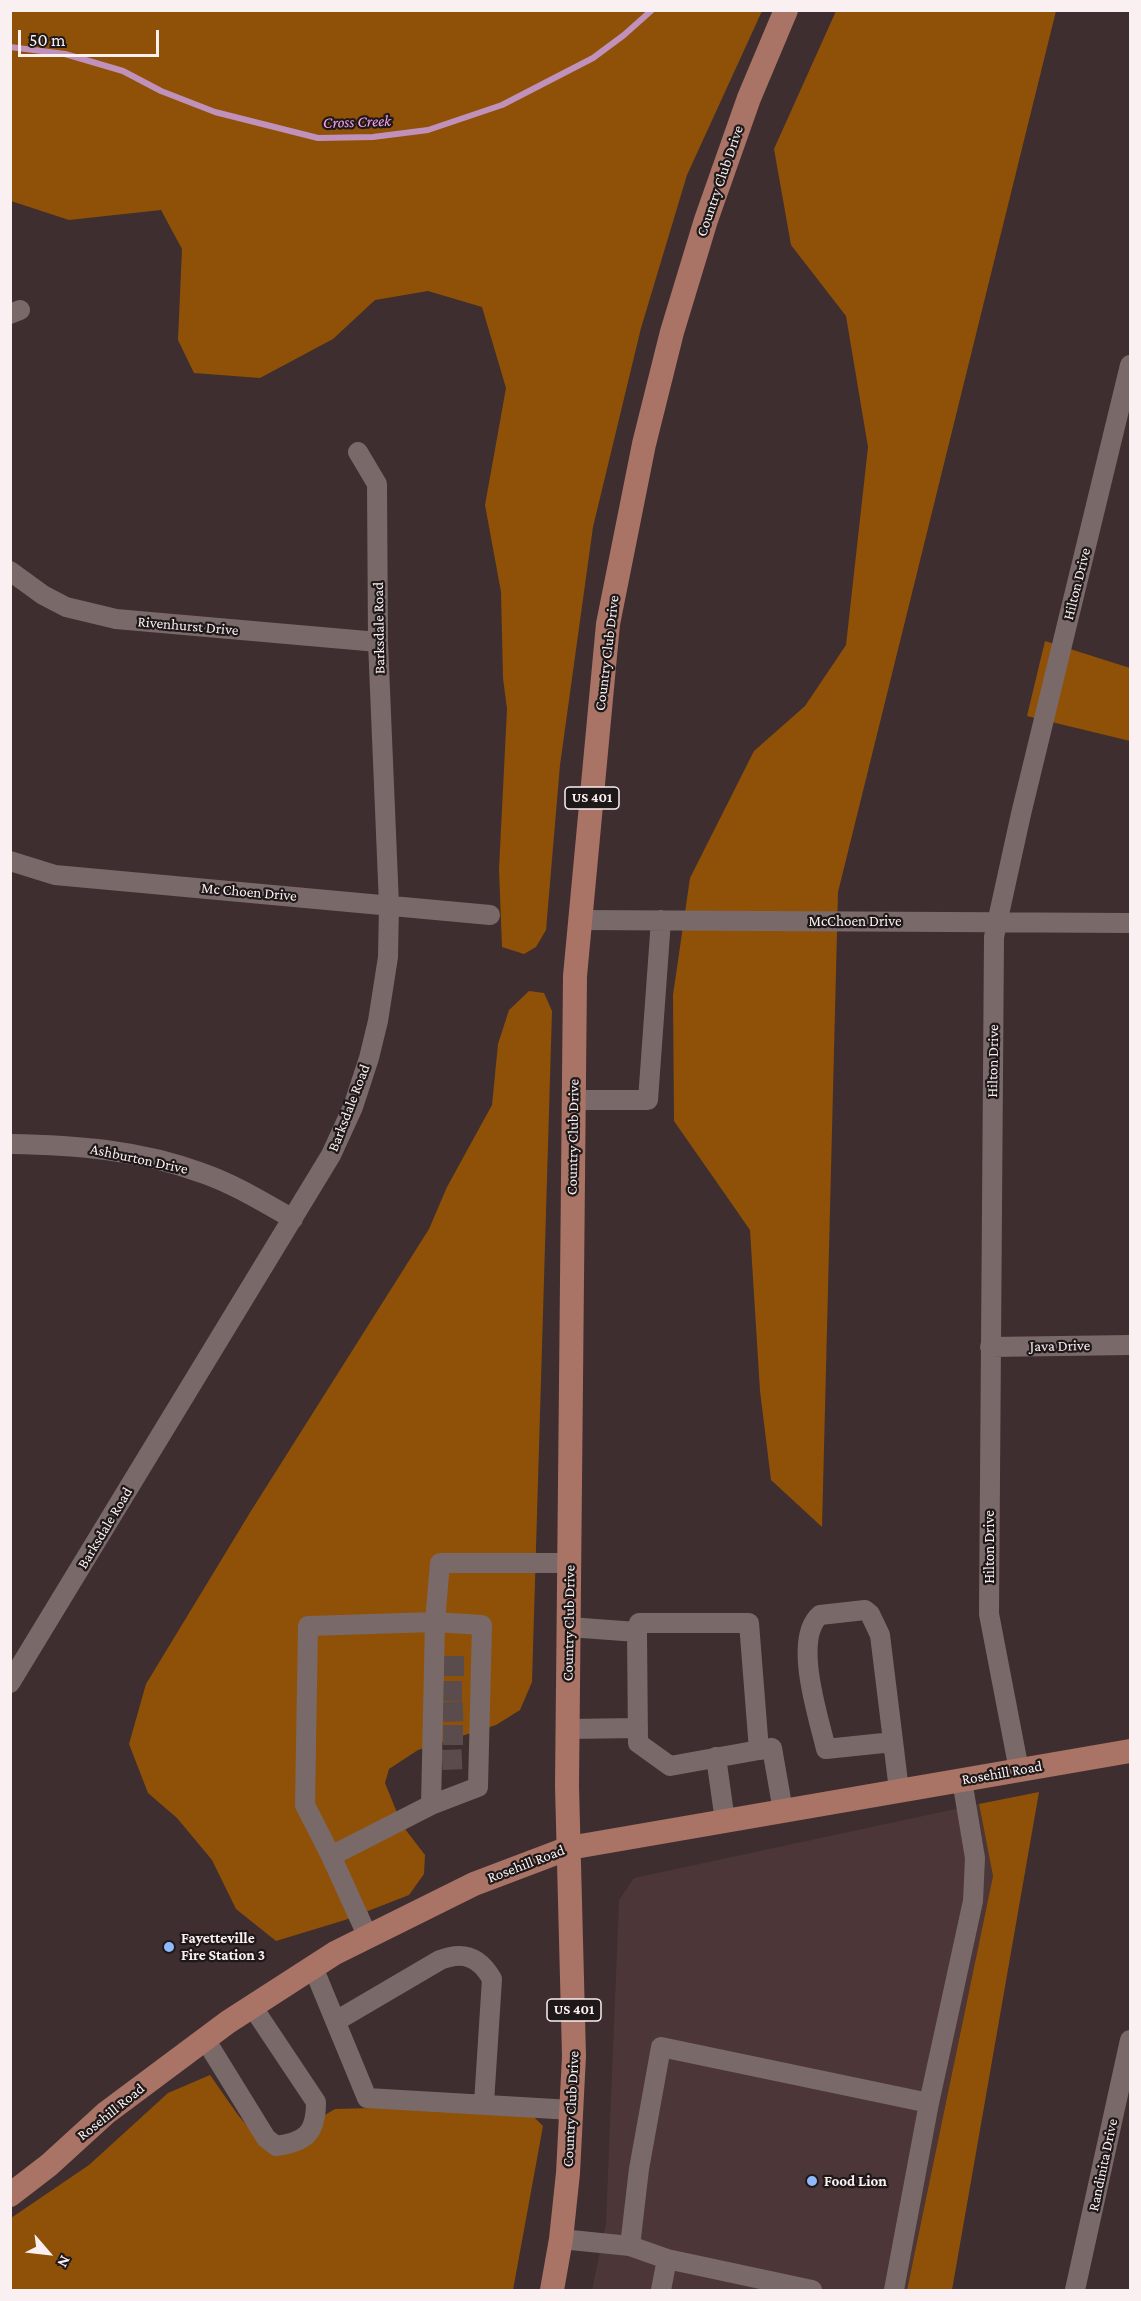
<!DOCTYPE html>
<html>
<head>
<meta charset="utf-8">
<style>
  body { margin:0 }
  #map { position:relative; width:1141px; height:2301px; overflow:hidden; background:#3e2e2f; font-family:"Crimson Pro",serif }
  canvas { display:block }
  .frame { position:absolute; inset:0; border:12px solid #fbf0f1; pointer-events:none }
  .north { position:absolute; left:18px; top:2223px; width:60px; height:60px; -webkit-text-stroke:4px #1f1819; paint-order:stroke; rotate:118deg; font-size:16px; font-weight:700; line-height:24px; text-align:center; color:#fbf0f1 }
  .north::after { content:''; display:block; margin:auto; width:21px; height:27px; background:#fbf0f1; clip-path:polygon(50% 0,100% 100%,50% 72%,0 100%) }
  .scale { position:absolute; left:18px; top:30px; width:141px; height:27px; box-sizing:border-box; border:3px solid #fbf0f1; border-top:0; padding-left:8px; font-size:18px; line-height:21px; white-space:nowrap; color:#fbf0f1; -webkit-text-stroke:4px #1f1819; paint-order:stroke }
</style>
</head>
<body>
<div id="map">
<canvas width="1141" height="2301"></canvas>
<div class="frame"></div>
<div class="north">N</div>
<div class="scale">50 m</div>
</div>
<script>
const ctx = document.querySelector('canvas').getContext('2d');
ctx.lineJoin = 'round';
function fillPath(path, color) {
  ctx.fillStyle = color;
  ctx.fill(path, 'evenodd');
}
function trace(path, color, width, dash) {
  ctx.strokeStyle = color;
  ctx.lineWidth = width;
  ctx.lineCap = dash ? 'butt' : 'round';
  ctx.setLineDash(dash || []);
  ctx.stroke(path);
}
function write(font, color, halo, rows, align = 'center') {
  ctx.font = font + ' "Crimson Pro",serif';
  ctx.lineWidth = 4.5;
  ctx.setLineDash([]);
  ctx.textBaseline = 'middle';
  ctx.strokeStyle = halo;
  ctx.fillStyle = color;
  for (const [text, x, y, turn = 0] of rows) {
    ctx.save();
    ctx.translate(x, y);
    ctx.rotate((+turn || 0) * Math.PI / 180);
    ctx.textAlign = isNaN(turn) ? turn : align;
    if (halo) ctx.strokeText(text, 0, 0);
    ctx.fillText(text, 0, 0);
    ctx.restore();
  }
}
const built = new Path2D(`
  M979,1804L993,1876L907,2290H592L606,2223L619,1900L634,1878Z`);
const forest = new Path2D(`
  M11,10L762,11L687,175L641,328L593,527L560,765L546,930L536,947L524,954L502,947L499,869L507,709L503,678L501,592L485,505L506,388L482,307L428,291L375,300L333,339L260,378L194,373L178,340L182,249L161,210L69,220L11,201Z
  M836,11H1056L838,892L822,1527L771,1480L760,1391L750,1230L674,1121L673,995L690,878L754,751L805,706L846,645L868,447L846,316L791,245L774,149Z
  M1045,641L1130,668V741L1027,716Z
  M529,991L544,993L552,1011L532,1682L520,1710L496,1725L418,1750L389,1769L385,1783L402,1825L425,1855L424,1874L409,1895L345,1920L276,1941L236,1909L212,1860L177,1818L148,1793L129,1744L146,1684L251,1511L429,1229L447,1187L492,1105L498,1044L509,1010Z
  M1039,1792L952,2290H907L993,1876L979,1804Z
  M210,2075L238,2115L267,2149L335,2109L407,2107L530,2113L543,2126L513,2290H11V2218L89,2165L168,2093Z`);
const stream = new Path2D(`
  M10,47L65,54L123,71L161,91L215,112L318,138L373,137L428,130L502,105L593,58L624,35L652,10`);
const minorTunnel = new Path2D(`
  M444,1666H469
  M442,1691H469
  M443,1712L469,1711
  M443,1735H469
  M442,1760L469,1759`);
const minor = new Path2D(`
  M10,314L20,310
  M10,571L43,595L66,607L116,619L378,642
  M10,861L55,875L490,915
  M580,920L1130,923
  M574,1100H648L661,920
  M10,1144C76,1145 140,1150 202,1173C234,1184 263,1202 293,1219
  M990,1347L1130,1345
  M639,1623H749L759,1750L670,1766L638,1743L637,1632Z
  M569,1627L637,1632
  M10,1683L331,1155L353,1107L369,1058L378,1021L388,957L389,905L378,642L377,484L358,452
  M567,1729L638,1728
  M893,1742L826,1749C819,1718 792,1639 820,1615L865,1610L870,1614L880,1635L899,1790
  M759,1750L772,1748L783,1811
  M716,1757L725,1821
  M1019,1770L989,1614L994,937L1021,814L1130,365
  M331,1856L305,1805L308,1626L435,1622L482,1625L478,1787L431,1805
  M368,1937L331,1856L431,1805L435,1622L440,1563H569
  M313,1967L367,2098L572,2110
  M336,2021L440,1960C463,1951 479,1956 492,1979L484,2103
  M205,2039L266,2138L276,2146C305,2142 316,2134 316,2102L252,2006
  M561,2239L630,2246L639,2169L661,2047L929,2103L973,1901L975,1858L962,1780
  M630,2246L667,2259L812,2290
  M661,2290L667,2259
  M894,2290L929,2103
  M1075,2290L1130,2040`);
const major = new Path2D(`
  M10,2195L49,2165L106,2113L228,2022L335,1953L474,1884L569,1848L1130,1751
  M552,2290L561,2239L568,2173L574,2056L567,1786L575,976L608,624L644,444L672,332L706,220L749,98L786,10`);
const markers = [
  [169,1947,6,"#8fb8fd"],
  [812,2181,6,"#8fb8fd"]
];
const shields = [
  [592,798,54],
  [574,2010,54]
];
const shieldNames = [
  ["US 401",592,798],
  ["US 401",574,2010]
];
const streetNames = [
  ["Country Club Drive",720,181,-71],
  ["Hilton Drive",1077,584,-76],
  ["Rivenhurst Drive",188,626,5],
  ["Barksdale Road",379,628,-91],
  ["Country Club Drive",607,653,-83],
  ["Mc Choen Drive",249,892,5],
  ["McChoen Drive",855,921],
  ["Hilton Drive",993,1061,-89],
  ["Barksdale Road",349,1108,-69],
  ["Country Club Drive",573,1137,-89],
  ["Ashburton Drive",139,1159,12],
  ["Java Drive",1060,1346,-1],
  ["Barksdale Road",105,1528,-59],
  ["Hilton Drive",989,1547,-90],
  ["Country Club Drive",569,1623,-89],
  ["Rosehill Road",1002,1773,-10],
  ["Rosehill Road",526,1864,-21],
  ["Country Club Drive",571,2109,-87],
  ["Rosehill Road",111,2112,-39],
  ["Randinita Drive",1103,2165,-78]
];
const poiNames = [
  ["Fayetteville",181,1938],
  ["Fire Station 3",181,1955],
  ["Food Lion",824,2181]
];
const waterNames = [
  ["Cross Creek",357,122,-2]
];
fillPath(built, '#4c3637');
fillPath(forest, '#8f5107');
trace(stream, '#c091ba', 6);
trace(minorTunnel, '#5a4b4c', 20, [20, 10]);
trace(minor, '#7a6969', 20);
trace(major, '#a97365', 24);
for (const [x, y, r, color] of markers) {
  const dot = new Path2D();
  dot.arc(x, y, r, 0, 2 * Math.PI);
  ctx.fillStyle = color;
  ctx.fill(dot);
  trace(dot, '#1f1819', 2);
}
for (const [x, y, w] of shields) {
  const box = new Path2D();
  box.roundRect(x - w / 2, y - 11, w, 22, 4.5);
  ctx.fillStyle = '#1f1819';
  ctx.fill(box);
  trace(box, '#fbf0f1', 1.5);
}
write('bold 14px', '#fbf0f1', null, shieldNames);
write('15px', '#fbf0f1', '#1f1819', streetNames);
write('bold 15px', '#fbf0f1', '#1f1819', poiNames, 'left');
write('italic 16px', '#f7a2f1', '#1f1819', waterNames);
</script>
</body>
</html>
